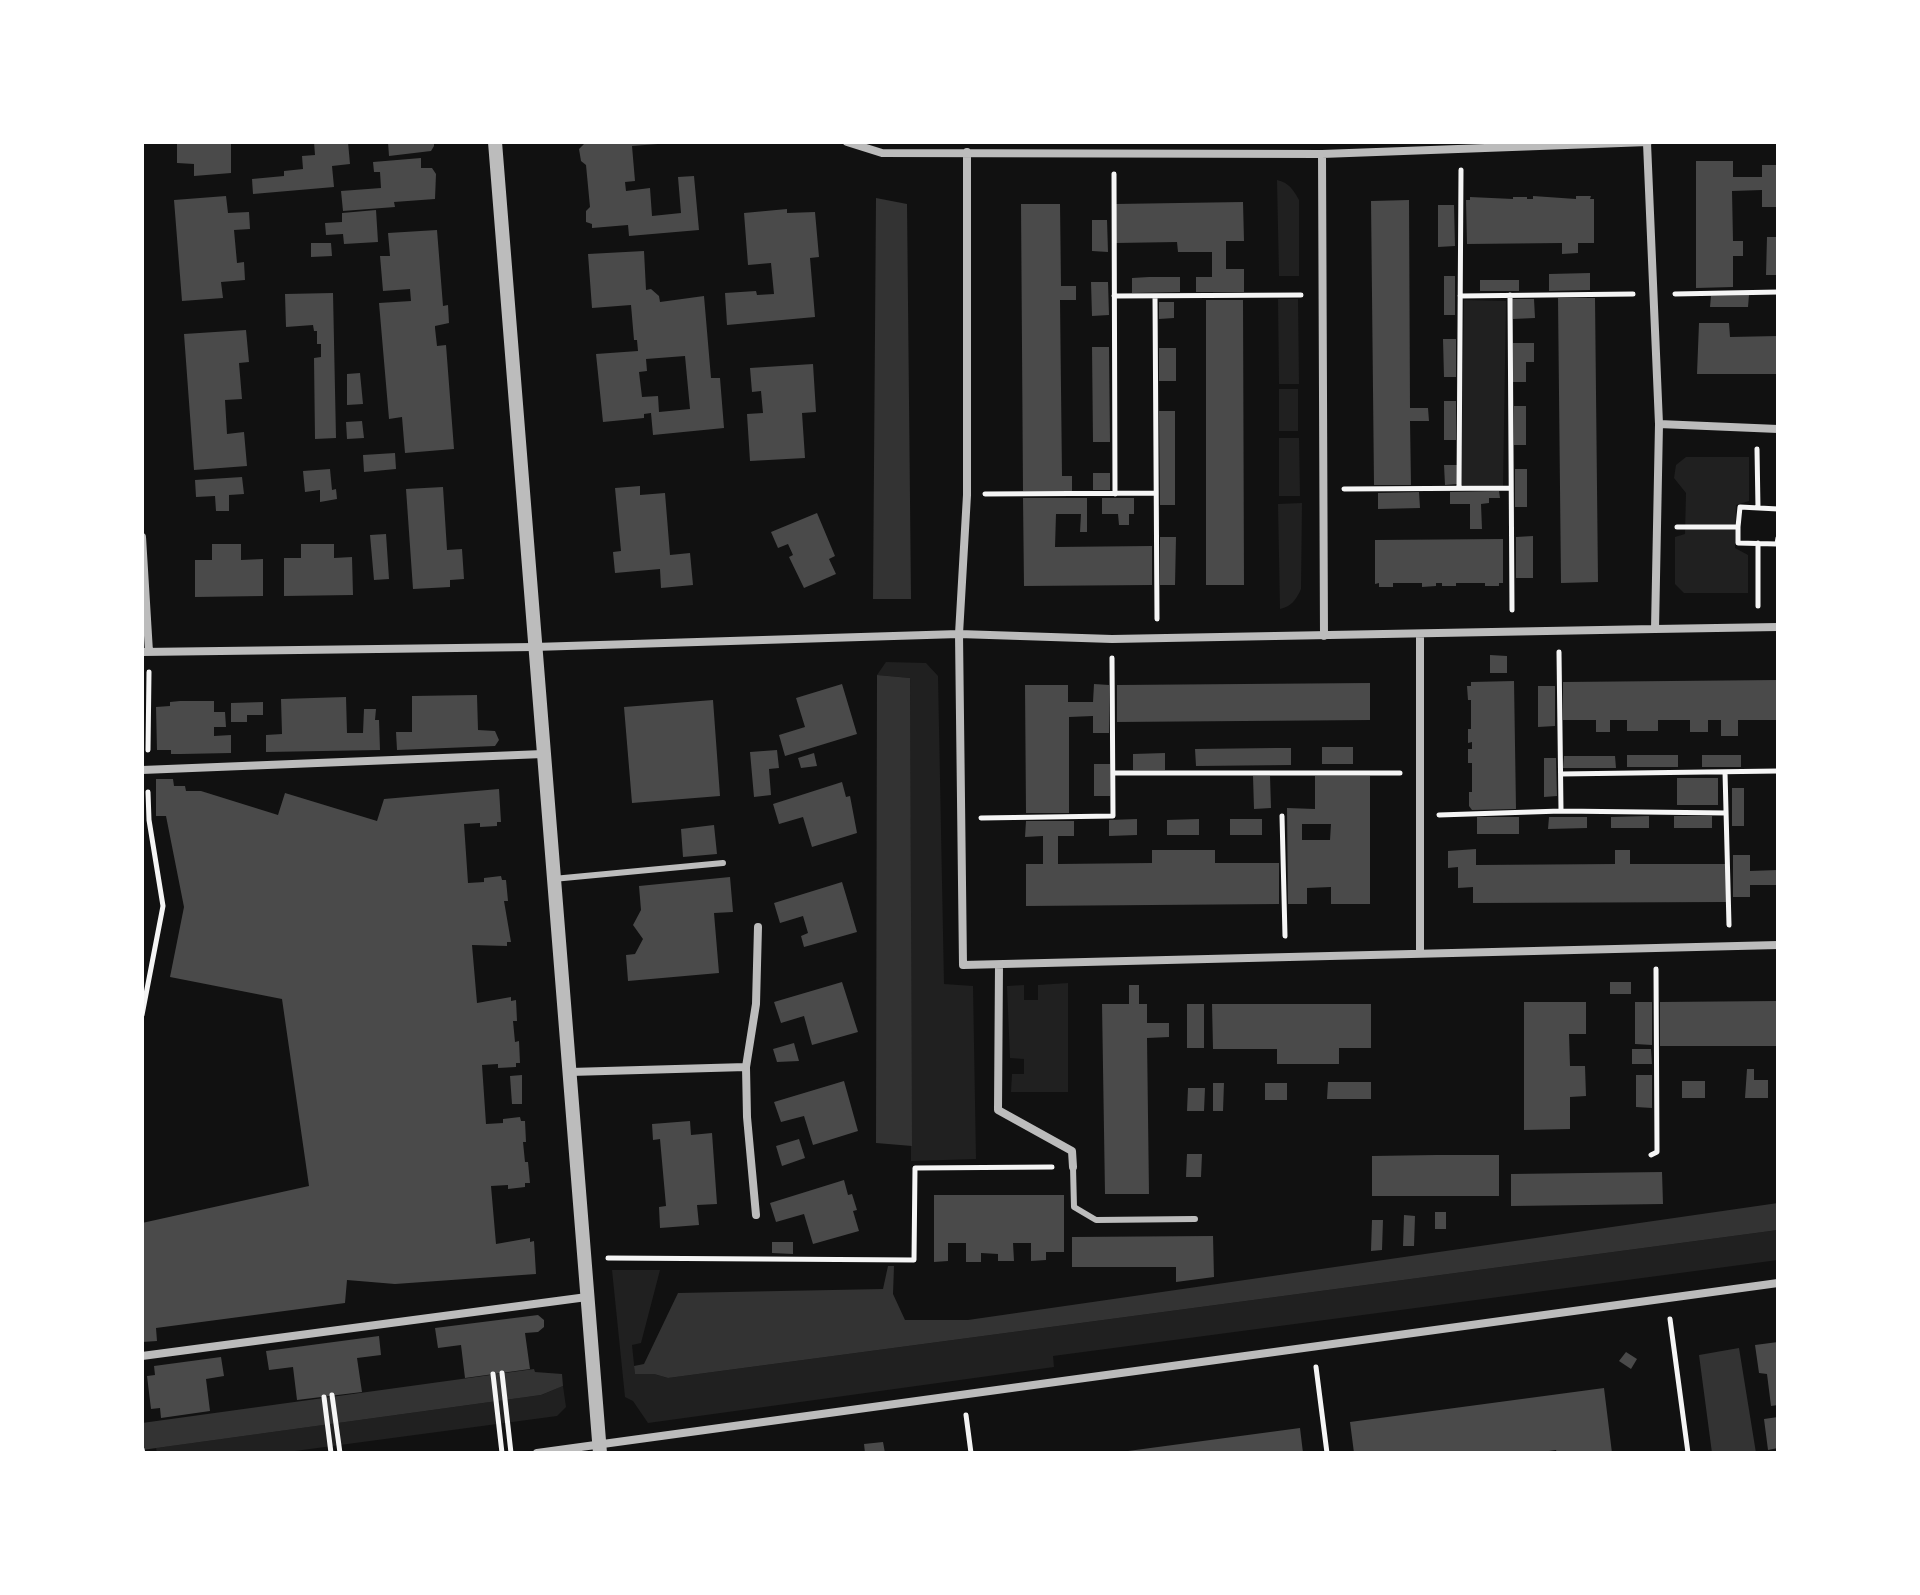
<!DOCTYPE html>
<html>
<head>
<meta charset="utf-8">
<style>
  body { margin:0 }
  #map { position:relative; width:1920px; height:1595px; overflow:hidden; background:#111; font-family:"Source Serif 4",serif }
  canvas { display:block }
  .frame { position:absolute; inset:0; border:144px solid #fff; pointer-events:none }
</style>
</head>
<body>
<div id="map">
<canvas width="1920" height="1595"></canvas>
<div class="frame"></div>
</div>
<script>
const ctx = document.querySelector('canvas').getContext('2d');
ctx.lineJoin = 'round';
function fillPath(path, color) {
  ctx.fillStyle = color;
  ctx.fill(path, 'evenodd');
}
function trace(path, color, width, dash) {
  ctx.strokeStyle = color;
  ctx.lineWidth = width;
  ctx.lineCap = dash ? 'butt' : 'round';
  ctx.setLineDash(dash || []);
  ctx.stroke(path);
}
const green = new Path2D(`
  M1277,180C1289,183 1293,189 1299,200V276H1279Z
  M1278,299H1298L1299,384H1279Z
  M1464,300L1506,301L1503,486L1461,485Z
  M1279,389H1298V431H1279Z
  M1279,438H1299L1300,496H1279Z
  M1686,457H1749V501L1736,505L1735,548L1748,555V593H1684L1675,584V537L1685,534L1686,493L1674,478L1676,465Z
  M1302,503L1301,589C1296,600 1292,606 1280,609L1278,504Z
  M886,662L926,663L938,676L944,984L973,986L976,1159L911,1161L910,678L877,675Z
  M1068,983V1092H1011L1012,1074H1024V1059L1010,1058L1007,986L1024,985V1000H1038V985Z
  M1778,1230V1260L1053,1356L1054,1367L648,1423L633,1401L625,1397L612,1270H660L641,1343L632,1345L635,1374H654L668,1378Z
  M563,1386L566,1407L557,1416L280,1453H157L156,1448L541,1395Z`);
const water = new Path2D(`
  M876,198L907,204L911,599H873Z
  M877,675L910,678L912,1146L876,1143Z
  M1778,1203V1230L668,1378L654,1374H635L634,1366L644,1364L678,1293L883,1289L888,1266H894L893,1294L905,1320H968Z
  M1739,1348L1756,1453H1712L1699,1355Z
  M534,1369L535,1372L562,1374L563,1386L541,1395L142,1450V1423Z`);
const building = new Path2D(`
  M177,142H231V173L194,176V164L177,163Z
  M314,142H348L350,164L332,166L334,187L253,194L252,179L284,176V171L303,169L302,156L315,155Z
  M388,142H434V146L431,151L389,156Z
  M600,142H657L658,144L632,146L635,181L625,182L626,191L650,188L652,216L681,213L678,177L694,176L699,230L629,236L628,225L592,228V224L586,222V211L590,207L586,165L581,161L579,149L584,144Z
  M421,158V168H432L436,174L435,199L394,202L395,207L343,211L341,191L381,188L380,172H374L373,162Z
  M1696,161H1733V177H1762V165H1778V207H1762V190L1732,191L1733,241H1743V256H1733V287L1696,288Z
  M226,196L228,213L249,212L250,229L234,230L237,263L244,262L245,280L221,282L223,298L182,301L174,200Z
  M1533,196L1576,199V196H1591L1590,199H1594V243H1578V253L1562,254V243L1467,244L1466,200H1470V197L1513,199V197H1527V199H1533Z
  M1409,200L1410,408H1428L1429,421H1410L1411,485H1374L1371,201Z
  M1243,202L1244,241H1226V269H1244V292H1196V277H1212V252H1178L1177,242L1116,243L1115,204Z
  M1021,204H1060L1061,286H1076V300H1060L1062,476H1072V491H1023Z
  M1438,205H1454L1455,246L1438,247Z
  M787,209V213L815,212L819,257L810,258L815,317L727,325L725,293L756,291L757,295L774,294L771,263L748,265L744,213Z
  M376,210L378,242L344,244L343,234L326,235L325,223L342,222V213Z
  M1092,220H1107L1108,252L1092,251Z
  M437,230L443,306L448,305L449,323L435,326V328L437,346L446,345L454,449L405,453L402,417L389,419L379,303L411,301L410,289L383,291L380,256H390L388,233Z
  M1767,237H1778V275H1766Z
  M311,243H331L332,256L311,257Z
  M644,251L646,290L651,289L659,296L660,302L704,296L711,378H720L724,428L653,435L651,413L644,414V418L603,422L596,354L638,351L637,340H634L631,305L592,308L588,254ZM685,356L690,409L659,412L658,396L642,397L639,372L647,371L646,359Z
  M1590,273V290L1549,291V274Z
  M1444,276H1455V315H1444Z
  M1149,277H1180V292L1132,293V278Z
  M1480,280H1519V291H1480Z
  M1091,282H1108L1109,315L1092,316Z
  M333,293L336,438L315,439L314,358L321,357V344H317V331H314L313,325L286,327L285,294Z
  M1749,295L1748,307H1710L1711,296Z
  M1558,298H1595L1598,582L1561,583Z
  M1512,299H1534L1535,318L1513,319Z
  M1206,300H1243L1244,585H1206Z
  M1159,302H1174V318L1159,319Z
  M1699,323H1729L1730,337L1778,336V374H1697Z
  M246,330L249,362L239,363L242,399L225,400L227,434L244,432L247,466L194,470L184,334Z
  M1443,339H1456V377H1444Z
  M1513,343H1534V362H1526V382H1513Z
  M1092,347H1109L1110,442H1093Z
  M1159,348H1176V381H1159Z
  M813,364L816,412L802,413L805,458L750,461L747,414L763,413L761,391L752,392L750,368Z
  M360,373L363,404L347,405V374Z
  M1444,401H1456V440H1444Z
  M1514,406H1526V445H1514Z
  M1159,411H1175V505H1160Z
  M362,421L364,438L347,439L346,422Z
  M395,453L396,469L364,472L363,455Z
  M1444,465H1457V484L1445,485Z
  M330,469L332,490L336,489L337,499L320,502V490L305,492L303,471Z
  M1515,469H1527V507H1515Z
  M1093,473H1110V490H1093Z
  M242,477L244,494L229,495V511H216L215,496L196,497L195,480Z
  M640,486V495L665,493L670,555L690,553L693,585L661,588L660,569L615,573L613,552L621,551L615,488Z
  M443,487L447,550L462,549L464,579L450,580V587L413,589L406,489Z
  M1499,491L1500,498H1489V503L1481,504L1482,529H1470V504H1450V492Z
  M1419,492L1420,508L1378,509V493Z
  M1023,498H1087V532H1080L1081,514H1056L1055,547L1152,546V585L1024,586Z
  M1102,498H1134V514H1129V525H1119L1118,514H1102Z
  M817,513L835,556L829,559L836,574L804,588L789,557L793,555L788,544L778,548L771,532Z
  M386,534L389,579L374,580L370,535Z
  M1533,536V578H1516V537Z
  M1160,537H1176L1175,585H1160Z
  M1503,539V583H1499V586H1485V583H1456V586H1442V583H1436V586L1422,587V583H1393V587H1379V583L1375,584V540Z
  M212,544H241V560L263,559V596L195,597V560H212Z
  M301,544H334V558L352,557L353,595L284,596V558H301Z
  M1490,655L1507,656V673H1490Z
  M1778,680V720H1738V736H1721V720H1708V732H1690V720H1658V731H1627V720H1610V732H1596V720H1563V682Z
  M1514,681L1516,809L1472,810L1469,806V792H1472V763H1468V749H1472V742L1468,743V729H1471V700H1468L1467,686H1471V682Z
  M1370,683V720L1117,722V685Z
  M842,684L857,734L785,756L779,735L805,727L796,698Z
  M1094,684L1109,685V733H1093V716L1069,717V813H1026L1025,685H1068V702H1093Z
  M1538,686H1555V726L1538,727Z
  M477,695L478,730L495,731L499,740L495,746L397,750L396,732H412V696Z
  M346,697L347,733H363L364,709H376L375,720H379L380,750L266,752V735L282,734L281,699Z
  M713,700L720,796L632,803L624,707Z
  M180,701H214V712H225L226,727H214V736L231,735V753L181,754H171V750H157L156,707L170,706V702Z
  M263,702V715H247V722H231V703Z
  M1322,747H1353V764H1322Z
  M1275,748H1291V765L1196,766L1195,749Z
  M777,750L779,768L769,769L771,795L754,797L750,752Z
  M814,753L817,766L801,768L798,758Z
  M1165,753V770H1133V754Z
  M1627,755H1678V767H1627Z
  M1702,755H1741V767H1702Z
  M1564,756H1615L1616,768H1563Z
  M1544,758H1556L1557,796L1544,797Z
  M1094,764H1110V796H1094Z
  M1253,776H1270L1271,808L1254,809Z
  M1315,776H1370V904H1331V887L1307,888V904H1288L1287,808L1315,809ZM1302,824H1331L1330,840H1302Z
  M1677,778H1718V805H1677Z
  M156,779H173L174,786H185L186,791H201L278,815L285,793L377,821L384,799L499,789L501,822H497V826L480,827V823L464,824L468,883L484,882V878L501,876L502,880H506L508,901H504L511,942H507V946L472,945L477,1003L511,997V1001L516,1000L517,1021H513L515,1042L519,1041L520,1063H516V1067L498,1068V1064L482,1065L486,1124L503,1123V1119L520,1117L521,1121H525L526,1142H523L525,1162H528L530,1183H525V1187L508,1189V1185L491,1186L496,1244L530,1238V1242L534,1241L536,1274L395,1284L347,1280L345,1303L156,1328L157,1341L142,1342V1223L309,1186L282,999L170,977L184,907L166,816H156Z
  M842,782L846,797L850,796L857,833L812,847L803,817L779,824L773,804Z
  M1732,788H1744V826H1732Z
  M1649,816V828H1611V817Z
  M1674,816H1712V828H1674Z
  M1477,817H1519V834H1477Z
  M1549,817H1587V828L1548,829Z
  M1137,819V835L1109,836V820Z
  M1199,819V835H1167V820Z
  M1230,819H1262V835H1230Z
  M1026,821H1074V836H1058V864L1152,863V850H1215V863H1279V904L1026,906V864H1043V836L1025,837Z
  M714,825L717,854L683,857L681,829Z
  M1476,849V865L1615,864V850H1630V864H1726V902L1473,903V887L1458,888V867L1448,868V851Z
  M1733,855H1750V871L1778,870V885H1750V897H1733Z
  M730,877L733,912L714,913L719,973L628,981L626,955L635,954L643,939L633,925L641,910L639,886Z
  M842,882L857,932L804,947L801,936L808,933L803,916L780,923L774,903Z
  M842,982L858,1032L812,1045L804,1016L781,1023L774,1002Z
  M1610,982H1631V994H1610Z
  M1129,985H1139V1004H1147V1023H1169V1037L1147,1038L1149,1194H1105L1102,1004H1129Z
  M1778,1001V1046H1660V1002Z
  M1524,1002H1586V1034H1569L1570,1066H1585L1586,1096L1570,1097V1129L1524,1130Z
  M1635,1002H1652V1045L1635,1044Z
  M1187,1004H1204V1048H1187Z
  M1212,1004H1371V1048H1339V1064H1277V1049H1213Z
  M794,1043L799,1061L777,1062L773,1049Z
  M1632,1049H1651L1652,1064H1632Z
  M1747,1069H1754V1080H1768V1098H1745Z
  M522,1075V1104H512L510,1076Z
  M1636,1075H1652V1108L1636,1107Z
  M844,1081L858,1131L813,1145L804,1116L781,1122L774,1102Z
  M1682,1081H1705V1098H1682Z
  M1328,1082H1371V1099H1327Z
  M1213,1083H1224L1223,1111H1213Z
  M1265,1083H1287V1100H1265Z
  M1188,1088H1205L1204,1111H1187Z
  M690,1121L691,1135L712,1133L717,1204L697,1205L699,1225L660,1228L659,1207L666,1206L660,1139L653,1140L652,1124Z
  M799,1139L805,1158L782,1166L776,1146Z
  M1187,1154H1202L1201,1177H1186Z
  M1436,1155H1499V1196H1372V1156Z
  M1662,1172L1663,1204L1511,1206V1174Z
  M844,1180L848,1195L852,1194L857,1210L853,1211L859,1231L813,1244L804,1214L776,1222L770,1203Z
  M934,1195H1064V1252H1046V1260L1031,1261V1243H1013L1014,1261H998V1254L981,1253V1262H966V1243H948V1261L934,1262Z
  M1435,1212H1446V1229H1435Z
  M1404,1215L1415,1216L1414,1246H1403Z
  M1372,1220H1383L1382,1250L1371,1251Z
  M1213,1236L1214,1277L1176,1282V1267H1072V1237Z
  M772,1242H793V1254L772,1253Z
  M538,1315L544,1320V1327L538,1332L525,1333L530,1369L465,1378L461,1345L438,1348L435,1328Z
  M379,1336L381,1355L357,1358L362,1392L297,1400L293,1367L269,1370L266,1351Z
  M1778,1342V1405L1771,1406L1767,1374L1759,1373L1755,1345Z
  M1626,1352L1637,1359L1631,1369L1619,1361Z
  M221,1357L224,1376L206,1379L210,1411L161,1418L160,1408L151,1409L147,1376L155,1375L154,1366Z
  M1604,1388L1612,1453H1557L1556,1450L1535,1453H1354L1350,1422Z
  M1778,1417V1448L1768,1450L1764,1419Z
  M1300,1428L1303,1453H1129L1128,1451Z
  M883,1442L885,1453H865L864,1444Z`);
const path = new Path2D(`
  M1114,174L1115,494
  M1675,294L1778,292
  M1510,295L1512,610
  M1114,296L1301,295
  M1155,296L1157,619
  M1460,296L1633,294
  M1757,449L1758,508
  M1459,488L1461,170
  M1344,489L1511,488
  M985,494L1156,493
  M1677,527H1738V543L1777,544L1778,538
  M1738,527L1740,507L1778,509
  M1758,606V543
  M1559,652L1561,810
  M148,750L149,672
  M1725,772L1729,925
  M1113,773H1400
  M1561,774L1778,771
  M1439,815L1561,811L1726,813
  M1282,816L1285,936
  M981,818L1113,816L1112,658
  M142,1015L163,906L149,820L148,792
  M1651,1155L1657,1152L1656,969
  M608,1258L914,1260L915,1168L1052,1167
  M1670,1319L1688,1453
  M1316,1367L1327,1453
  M502,1373L511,1453
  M493,1374L502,1453
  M332,1395L340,1453
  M324,1397L331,1453
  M966,1415L971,1453
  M142,1449L143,1453`);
const service = new Path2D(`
  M553,879L723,863
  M1073,1167L1074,1207L1096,1220L1195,1219`);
const minor = new Path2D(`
  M847,142L882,153L1322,154L1648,142
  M1647,143L1659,424L1655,629L1778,627
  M967,152V495L959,634L963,965L1778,945
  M1322,154L1324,636
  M1659,424L1778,429
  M142,537L149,652
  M142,652L534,647L959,634L1112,639L1655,629
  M142,770L543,754
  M1420,953V634
  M999,965L998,1110L1072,1151L1073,1167
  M570,1072L746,1067
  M756,1215L747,1117L746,1067L756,1004L758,927
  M142,1356L587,1297
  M537,1453L1778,1283`);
const tertiary = new Path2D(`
  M495,142L600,1453`);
fillPath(green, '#202020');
fillPath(water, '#333');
fillPath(building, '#4a4a4a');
trace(path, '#f5f5f5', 5);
trace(service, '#bcbcbc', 6);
trace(minor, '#bcbcbc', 8);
trace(tertiary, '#bcbcbc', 14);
</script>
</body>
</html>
